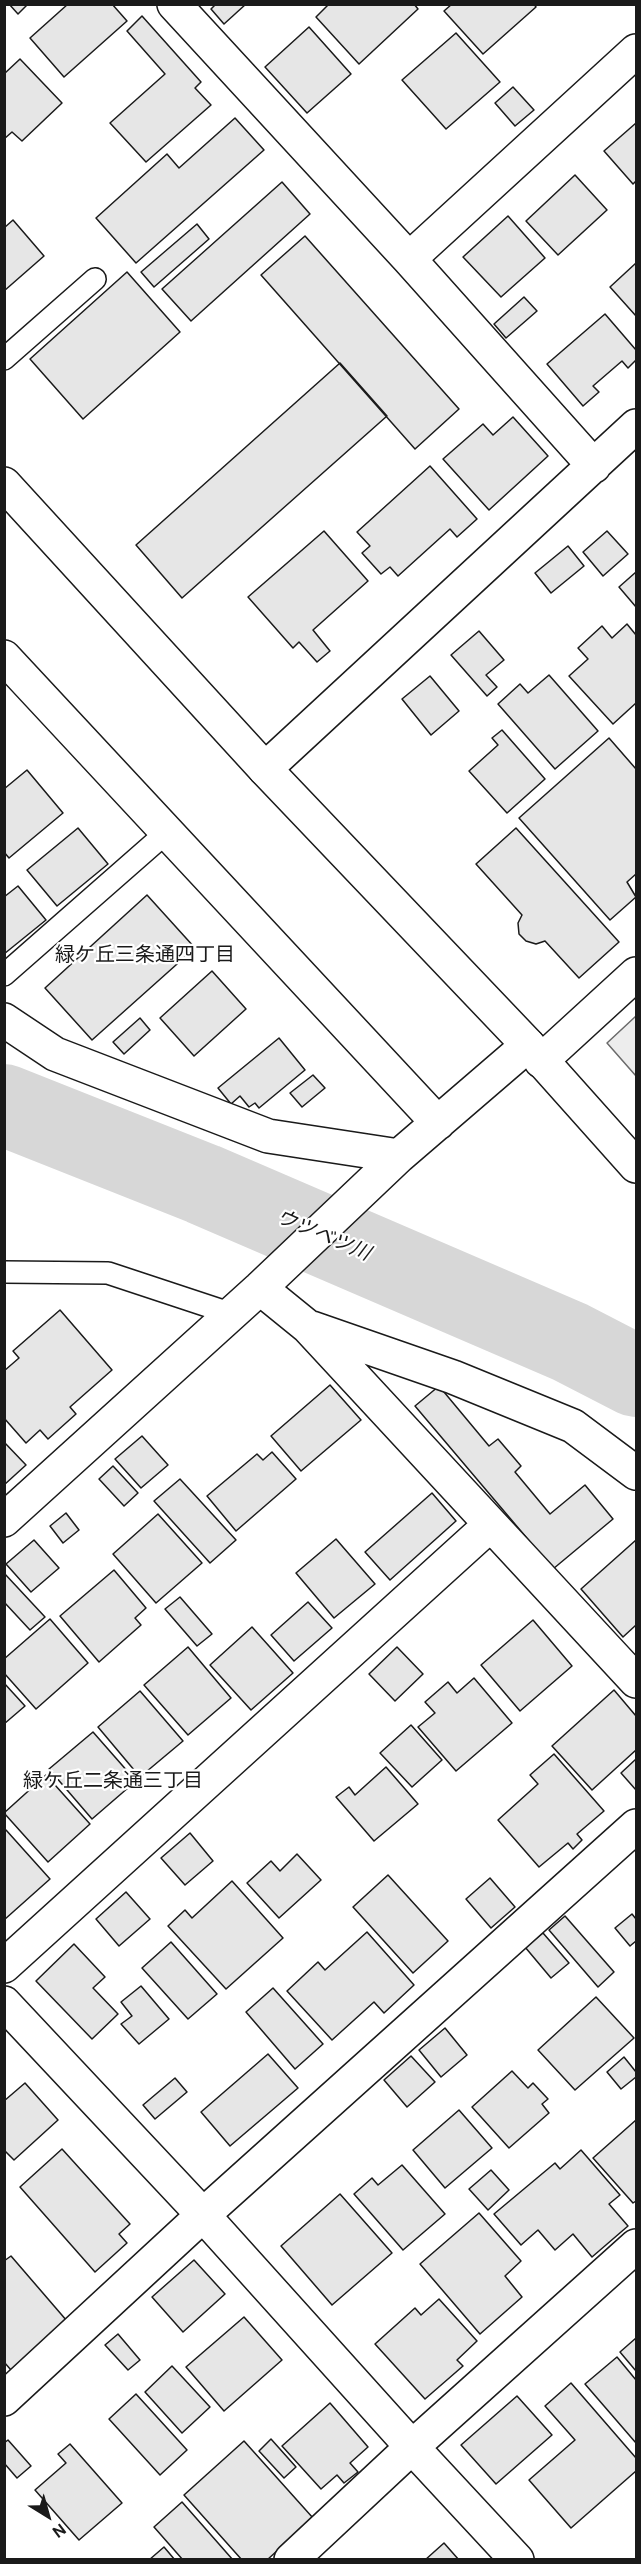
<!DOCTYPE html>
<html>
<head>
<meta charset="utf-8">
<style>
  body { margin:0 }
  #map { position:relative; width:641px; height:2564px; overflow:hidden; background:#fff; font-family:"DM Sans",sans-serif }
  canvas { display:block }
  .frame { position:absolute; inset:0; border:6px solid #1a1a1a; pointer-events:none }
  .north { position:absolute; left:18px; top:2486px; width:60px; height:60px; -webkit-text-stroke:4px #fff; paint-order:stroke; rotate:143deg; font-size:16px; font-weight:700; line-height:24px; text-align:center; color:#1a1a1a }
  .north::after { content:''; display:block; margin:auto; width:21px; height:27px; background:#1a1a1a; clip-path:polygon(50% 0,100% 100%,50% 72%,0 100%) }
</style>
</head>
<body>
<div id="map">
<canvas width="641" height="2564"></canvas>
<div class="frame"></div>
<div class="north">N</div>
</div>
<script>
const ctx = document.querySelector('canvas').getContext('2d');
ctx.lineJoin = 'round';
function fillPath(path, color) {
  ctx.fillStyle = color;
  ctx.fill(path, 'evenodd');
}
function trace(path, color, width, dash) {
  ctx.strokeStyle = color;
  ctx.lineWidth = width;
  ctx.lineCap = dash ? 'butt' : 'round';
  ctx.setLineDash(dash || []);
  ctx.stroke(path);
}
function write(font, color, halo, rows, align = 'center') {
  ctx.font = font + ' "DM Sans","Noto Sans JP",sans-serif';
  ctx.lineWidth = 4.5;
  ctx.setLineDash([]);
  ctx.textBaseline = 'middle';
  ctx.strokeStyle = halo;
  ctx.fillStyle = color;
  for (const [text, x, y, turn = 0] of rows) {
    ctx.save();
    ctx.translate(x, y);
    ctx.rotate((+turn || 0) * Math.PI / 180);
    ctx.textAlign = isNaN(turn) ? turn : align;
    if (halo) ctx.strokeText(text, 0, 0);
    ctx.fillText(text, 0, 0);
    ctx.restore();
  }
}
const built = new Path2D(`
  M636,1016V1076L607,1043Z`);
const river = new Path2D(`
  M4,1105L203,1184L570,1342L636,1376`);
const building = new Path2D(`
  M9,4H28L18,14Z
  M68,4H112L127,21L64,77L30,38Z
  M216,4H246L224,24L211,9Z
  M329,4H414L418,9L359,64L316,17Z
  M452,4H534L536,7L483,54L444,11Z
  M142,16L201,82L195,88L211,105L146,162L110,123L165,74L127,31Z
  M309,27L351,74L307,113L265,67Z
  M456,33L500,82L446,129L402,80Z
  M20,59L62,103L22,141L12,132L4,139V74Z
  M513,87L534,110L515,126L495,103Z
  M235,118L264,150L136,263L96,218L167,154L179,168Z
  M636,123V181L633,184L604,151Z
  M575,175L607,210L558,255L526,221Z
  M282,182L310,214L191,321L162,289Z
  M508,216L545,258L501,297L463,257Z
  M13,220L44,256L4,291V228Z
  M197,224L209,239L154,287L141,272Z
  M305,236L459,409L415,449L261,275Z
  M636,263V316L610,287Z
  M127,272L180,332L83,419L30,359Z
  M524,297L537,311L506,338L494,324Z
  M605,314L636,350V360L628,368L622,361L593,386L599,392L583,406L547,364Z
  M340,363L387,416L182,598L136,545Z
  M513,417L548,456L489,510L443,459L483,424L493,435Z
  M430,466L477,519L457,537L450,529L398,576L390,567L381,574L362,553L370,546L357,532Z
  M324,531L368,581L313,630L330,651L317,662L299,642L293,648L248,597Z
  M607,531L628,554L603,576L583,552Z
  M568,546L584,566L551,593L535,573Z
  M636,572V607L619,587Z
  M627,624L636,635V703L613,724L569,676L588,659L578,648L602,626L612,638Z
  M479,631L504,660L486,675L497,687L487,696L451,655Z
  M549,675L598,731L555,769L498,704L520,684L528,693Z
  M430,676L459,711L431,735L402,699Z
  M502,730L545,779L507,813L469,771L498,745L492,738Z
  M609,738L636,769V874L627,882L636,897L610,920L519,818Z
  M27,770L63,813L9,858L4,852V789Z
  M78,828L108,864L57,906L27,870Z
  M516,828L619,942L579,978L545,941L536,944L526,941L519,934L518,923L522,915L476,864Z
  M18,886L46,920L4,954V897Z
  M147,895L195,948L92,1040L45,988Z
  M212,971L246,1009L194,1056L160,1018Z
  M140,1018L150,1030L124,1054L113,1042Z
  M279,1038L305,1070L259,1108L255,1103L249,1107L240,1096L231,1104L218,1088Z
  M313,1075L325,1088L302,1107L290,1093Z
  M60,1310L112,1370L70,1407L76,1414L48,1439L40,1430L26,1443L4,1418V1371L19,1358L13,1351Z
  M330,1385L361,1420L301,1471L271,1436Z
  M439,1386L489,1446L498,1439L521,1466L515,1472L550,1514L585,1485L613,1519L553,1569L415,1406Z
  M142,1436L168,1465L141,1488L115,1459Z
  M4,1442L26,1465L4,1485Z
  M272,1452L296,1479L236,1531L207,1496L257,1454L263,1460Z
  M113,1466L138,1493L124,1506L99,1479Z
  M180,1479L236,1540L210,1563L154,1501Z
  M432,1493L456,1521L390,1580L365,1552Z
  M66,1513L79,1530L63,1543L50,1526Z
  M158,1514L202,1563L156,1603L113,1554Z
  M336,1539L375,1584L334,1618L296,1573Z
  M34,1540L59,1568L31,1592L6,1564Z
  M636,1540V1625L623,1637L581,1589Z
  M114,1570L146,1608L135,1618L141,1625L99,1662L60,1616Z
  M4,1573L45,1617L30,1630L4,1602Z
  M180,1597L212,1634L197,1646L165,1609Z
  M308,1602L332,1628L294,1661L271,1635Z
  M50,1619L88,1663L36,1709L4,1673V1659Z
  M533,1620L572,1666L520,1711L481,1665Z
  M252,1627L293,1673L251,1710L210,1665Z
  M188,1647L231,1698L188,1735L144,1685Z
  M397,1647L423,1674L395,1701L369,1674Z
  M474,1678L512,1723L456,1771L418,1727L435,1713L425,1702L448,1682L457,1693Z
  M4,1683L25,1706L4,1724Z
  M614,1690L636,1716V1750L592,1790L552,1746Z
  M140,1691L183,1741L140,1777L98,1727Z
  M411,1725L442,1760L412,1787L380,1753Z
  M93,1732L136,1781L92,1819L49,1769Z
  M554,1754L604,1811L577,1834L582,1840L573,1849L568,1843L539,1867L498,1820L538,1784L530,1775Z
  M636,1759V1790L621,1773Z
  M386,1767L418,1804L374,1841L336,1797L349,1787L355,1795Z
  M46,1775L90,1824L48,1862L4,1813Z
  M6,1830L50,1879L4,1920V1832Z
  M190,1833L213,1861L185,1885L161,1858Z
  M297,1854L321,1880L279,1918L247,1883L271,1861L280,1871Z
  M388,1875L448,1941L413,1973L353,1907Z
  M490,1878L515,1907L491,1928L466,1899Z
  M232,1881L283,1938L226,1989L168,1926L185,1910L192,1918Z
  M126,1892L150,1919L119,1946L96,1919Z
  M632,1914L636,1919V1941L630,1946L615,1928Z
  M565,1916L614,1972L598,1987L549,1930Z
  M367,1932L414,1985L384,2013L374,2002L332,2040L287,1991L318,1962L325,1970Z
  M543,1933L569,1963L551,1978L525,1947Z
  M171,1942L217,1994L188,2019L142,1968Z
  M74,1944L105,1977L93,1988L118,2014L92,2039L36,1981Z
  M141,1986L169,2019L139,2044L121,2024L132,2016L121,2002Z
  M273,1988L323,2044L295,2069L246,2012Z
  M596,1997L634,2038L575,2090L538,2050Z
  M445,2028L467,2055L441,2077L419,2050Z
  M268,2054L298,2088L230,2146L201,2112Z
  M411,2056L435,2082L407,2107L384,2080Z
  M624,2057L636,2072V2077L621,2089L607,2072Z
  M512,2071L528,2088L533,2083L548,2099L542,2104L549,2113L509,2148L472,2107Z
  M175,2078L187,2092L155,2119L143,2105Z
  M25,2083L58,2120L14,2160L4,2150V2101Z
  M459,2110L492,2148L445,2188L413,2150Z
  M636,2120V2201L633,2203L593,2158Z
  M62,2149L130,2224L119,2234L127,2243L95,2272L20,2187Z
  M581,2150L620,2195L609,2204L628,2226L592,2257L573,2234L555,2250L538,2230L521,2245L494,2214L555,2163L560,2169Z
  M402,2165L445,2214L403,2250L354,2194L372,2178L378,2185Z
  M491,2170L509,2190L488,2210L469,2189Z
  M340,2194L392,2253L332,2305L281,2246Z
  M479,2213L521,2261L505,2276L522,2297L480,2334L420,2264Z
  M11,2256L67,2321L11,2370L4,2362V2261Z
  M194,2260L225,2294L183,2332L152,2297Z
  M439,2299L477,2341L457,2360L463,2366L425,2399L375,2344L415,2308L421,2315Z
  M244,2317L282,2360L224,2411L186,2367Z
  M118,2334L140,2360L128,2370L105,2345Z
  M636,2338V2371L620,2352Z
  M617,2357L636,2380V2443L585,2384Z
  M172,2366L210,2407L182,2433L145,2392Z
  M571,2383L636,2458V2471L571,2528L529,2480L575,2440L545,2406Z
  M136,2394L187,2450L160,2475L109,2419Z
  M517,2396L552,2435L496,2484L461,2445Z
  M330,2403L368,2447L350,2463L358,2472L344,2483L337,2475L321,2489L282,2446Z
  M271,2439L296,2467L284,2478L259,2451Z
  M8,2440L31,2466L17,2478L4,2463V2443Z
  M244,2441L313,2518L267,2560H242L184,2495Z
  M70,2444L122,2503L79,2540L35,2490L66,2463L58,2454Z
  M182,2502L233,2560H183L154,2527Z
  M444,2543L459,2560H425Z
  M164,2547L175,2560H149Z`);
const service = new Path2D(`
  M4,359L95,279
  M4,975L167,832
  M4,1272L108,1273L232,1314`);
const minor = new Path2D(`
  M174,4L409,259L594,466
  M409,259L636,51
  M4,657L438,1123
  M265,769L636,426
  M4,1020L55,1054L268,1136L399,1156
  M541,1061L636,974
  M260,1288L308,1327L636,1681
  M312,1328L453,1377L573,1426L636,1473
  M4,1520L260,1288L399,1156L528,1045
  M4,1966L490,1525
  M4,2003L203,2215L412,2447L517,2560
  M4,2399L203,2215L636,1826
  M291,2560L412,2447L636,2246`);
const tertiary = new Path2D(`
  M4,484L265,769L528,1045L636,1166`);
const neighbourhoodNames = [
  ["緑ケ丘三条通四丁目",145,956],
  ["緑ケ丘二条通三丁目",113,1782]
];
const waterNames = [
  ["ウツベツ川",323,1236,23]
];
fillPath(built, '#ededed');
trace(built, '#6a6a6a', 1.5);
trace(river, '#d7d7d7', 82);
fillPath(building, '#e6e6e6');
trace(building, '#1a1a1a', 1.5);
trace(service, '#1a1a1a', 24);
trace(minor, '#1a1a1a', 36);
trace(tertiary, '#1a1a1a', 36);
trace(service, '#fff', 21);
trace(minor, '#fff', 33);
trace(tertiary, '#fff', 33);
write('20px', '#1a1a1a', '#fff', neighbourhoodNames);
write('italic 20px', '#1a1a1a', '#fff', waterNames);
</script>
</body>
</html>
